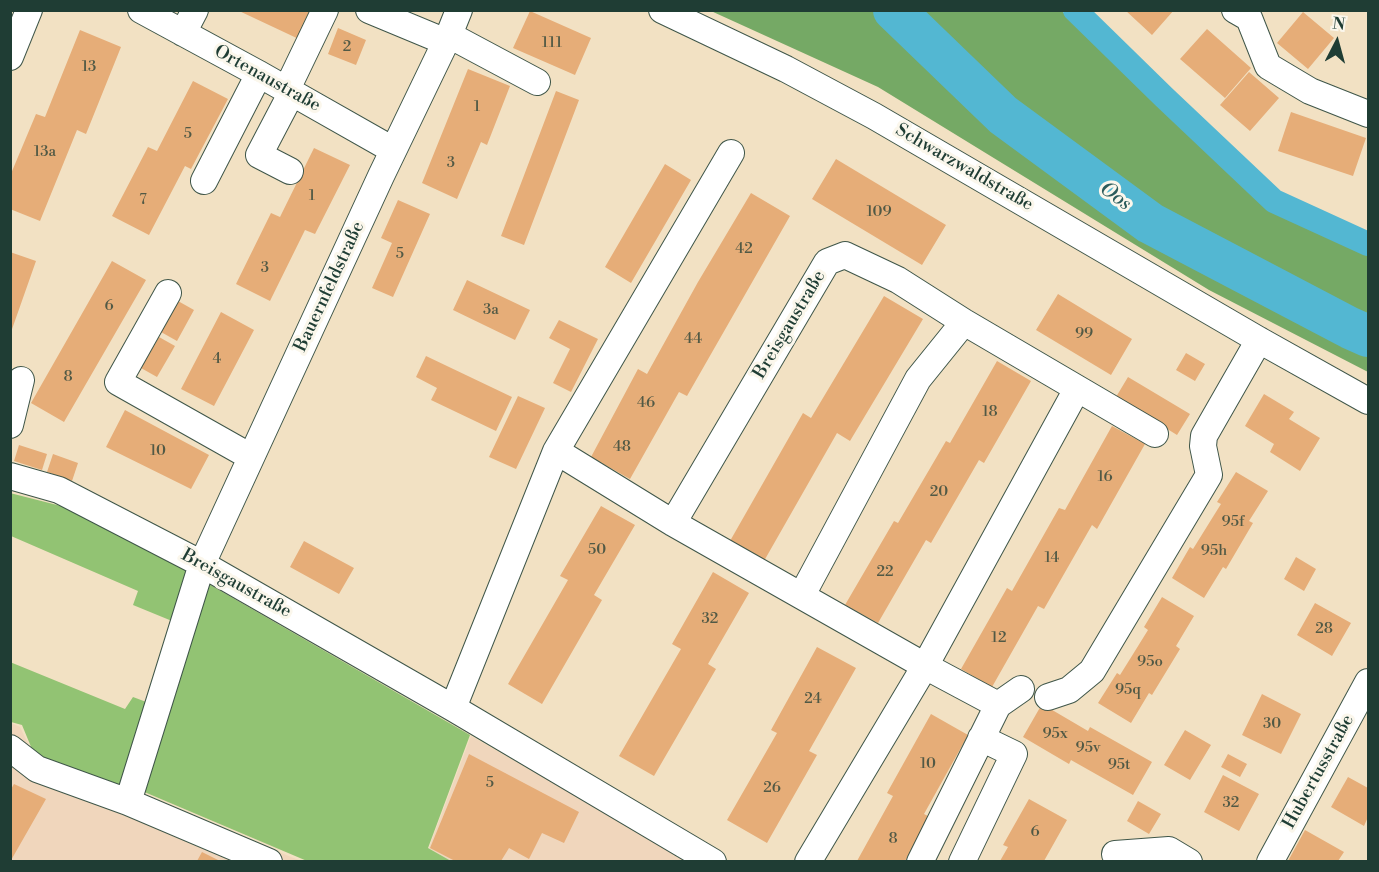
<!DOCTYPE html>
<html>
<head>
<meta charset="utf-8">
<style>
  body { margin:0 }
  #map { position:relative; width:1379px; height:872px; overflow:hidden; background:#f2e1c3; font-family:"Libre Bodoni",serif }
  canvas { display:block }
  .frame { position:absolute; inset:0; border:12px solid #1f3d34; pointer-events:none }
  .north { position:absolute; left:1307px; top:12px; width:60px; height:60px; -webkit-text-stroke:4px #fbf7ec; paint-order:stroke; rotate:6deg; font-size:16px; font-weight:700; line-height:24px; text-align:center; color:#1f3d34 }
  .north::after { content:''; display:block; margin:auto; width:21px; height:27px; background:#1f3d34; clip-path:polygon(50% 0,100% 100%,50% 72%,0 100%) }
</style>
</head>
<body>
<div id="map">
<canvas width="1379" height="872"></canvas>
<div class="frame"></div>
<div class="north">N</div>
</div>
<script>
const ctx = document.querySelector('canvas').getContext('2d');
ctx.lineJoin = 'round';
function fillPath(path, color) {
  ctx.fillStyle = color;
  ctx.fill(path, 'evenodd');
}
function trace(path, color, width, dash) {
  ctx.strokeStyle = color;
  ctx.lineWidth = width;
  ctx.lineCap = dash ? 'butt' : 'round';
  ctx.setLineDash(dash || []);
  ctx.stroke(path);
}
function write(font, color, halo, rows, align = 'center') {
  ctx.font = font + ' "Libre Bodoni",serif';
  ctx.lineWidth = 6;
  ctx.setLineDash([]);
  ctx.textBaseline = 'middle';
  ctx.strokeStyle = halo;
  ctx.fillStyle = color;
  for (const [text, x, y, turn = 0] of rows) {
    ctx.save();
    ctx.translate(x, y);
    ctx.rotate((+turn || 0) * Math.PI / 180);
    ctx.textAlign = isNaN(turn) ? turn : align;
    if (halo) ctx.strokeText(text, 0, 0);
    ctx.fillText(text, 0, 0);
    ctx.restore();
  }
}
const built = new Path2D(`
  M11,723L20,727L34,756L139,795L301,861L11,862Z
  M471,736L689,861L452,862L429,848Z`);
const green = new Path2D(`
  M10,493L61,506L194,574L172,621L133,605L138,591L11,536Z
  M207,583L470,735L428,848L451,861H307L142,791Z
  M10,662L125,709L133,697L149,703L125,787L34,754L22,725L11,722Z`);
const forest = new Path2D(`
  M867,10L890,17L895,10H1060L1068,16L1271,207L1368,251V372L1209,290L878,87L711,11Z`);
const canal = new Path2D(`
  M1075,10L1164,97L1274,201L1368,244`);
const river = new Path2D(`
  M894,10L1003,115L1150,223L1350,328L1368,336`);
const building = new Path2D(`
  M237,10H318L303,41Z
  M1125,10H1174L1152,35Z
  M530,11L591,38L575,75L513,48Z
  M1303,12L1334,38L1308,69L1277,43Z
  M338,28L366,40L356,65L328,54Z
  M1207,29L1251,68L1225,98L1180,59Z
  M80,30L121,47L86,134L77,130L40,221L10,209V176L36,114L45,117Z
  M468,69L510,86L487,145L481,142L457,199L422,183Z
  M1249,72L1279,98L1250,131L1220,105Z
  M193,81L228,99L191,169L185,166L149,235L112,216L148,147L157,151Z
  M556,91L579,100L524,245L501,236Z
  M1291,112L1366,138L1353,176L1278,151Z
  M314,148L350,165L315,234L305,230L270,301L236,284L271,213L280,217Z
  M836,159L946,225L922,265L812,199Z
  M665,164L691,180L631,283L605,267Z
  M751,193L790,216L687,396L679,392L630,479L591,457L638,369L647,374L698,282Z
  M398,200L430,214L393,297L372,288L392,243L381,238Z
  M10,252L36,261L11,332H10Z
  M112,261L146,280L64,422L31,403Z
  M467,280L530,310L515,340L453,310Z
  M1058,294L1132,339L1111,375L1036,330Z
  M884,296L923,319L850,441L837,433L764,561L730,541L803,413L811,418Z
  M178,301L194,310L177,341L161,332Z
  M221,312L254,330L214,406L181,389Z
  M559,320L598,339L571,392L553,383L570,349L549,338Z
  M159,337L175,346L157,377L141,368Z
  M1186,353L1205,364L1195,381L1176,370Z
  M426,356L512,397L496,431L431,400L437,388L416,377Z
  M997,361L1031,381L984,463L979,460L931,543L926,540L878,623L845,605L894,521L898,523L946,441L950,443Z
  M1128,377L1190,414L1177,435L1116,397Z
  M1264,394L1294,412L1289,419L1320,438L1300,471L1270,452L1274,444L1245,426Z
  M518,396L545,408L516,469L489,457Z
  M125,410L209,455L191,489L106,447Z
  M1112,426L1145,444L1097,529L1092,525L1044,609L1038,606L992,687L961,669L1007,588L1012,591L1059,508L1065,510Z
  M19,445L47,454L42,470L14,461Z
  M53,454L78,463L72,481L47,472Z
  M1236,472L1268,491L1249,521L1253,523L1226,569L1223,567L1204,598L1172,578L1190,547L1193,549L1211,520L1221,504L1217,502Z
  M601,506L635,525L594,595L602,600L542,704L508,684L568,580L560,576Z
  M304,541L354,568L339,594L290,567Z
  M1296,557L1316,569L1304,591L1284,579Z
  M713,572L749,593L708,664L716,669L654,776L619,756L681,649L672,644Z
  M1162,597L1194,616L1176,646L1180,649L1152,695L1149,693L1131,723L1098,703L1117,673L1120,675L1130,659L1148,630L1144,627Z
  M1315,603L1351,623L1332,656L1297,635Z
  M817,647L856,668L809,751L817,755L767,843L727,820L777,733L771,730Z
  M1262,694L1301,714L1281,754L1242,735Z
  M1042,704L1088,731L1090,727L1152,762L1133,795L1071,760L1069,764L1023,737Z
  M931,714L968,735L924,814L930,817L905,861H857L893,796L887,793Z
  M1185,730L1211,745L1190,780L1164,765Z
  M469,754L579,812L564,843L542,833L529,859L509,848L501,861H455L430,848Z
  M1228,754L1247,764L1240,777L1221,767Z
  M1223,775L1259,794L1239,831L1204,812Z
  M1348,777L1368,788V817L1364,826L1331,807Z
  M14,784L46,799L10,862V791Z
  M1029,799L1067,820L1044,861H1000L1008,847L1003,845Z
  M1138,801L1161,814L1149,834L1127,821Z
  M1305,830L1344,852L1338,861H1288Z
  M202,852L220,861H197Z`);
const minor = new Path2D(`
  M141,10L259,74L393,150
  M369,10L446,42
  M662,10L786,69L874,116L1259,340L1368,401
  M1235,10L1249,18L1268,66L1310,91L1368,114
  M183,33L195,10
  M449,35L537,82
  M10,57L29,10
  M287,89L325,10
  M290,171L259,155L292,92
  M204,181L259,74
  M168,293L118,382L251,457
  M10,425L21,380
  M556,451L673,523L925,666L998,705
  M10,476L59,490L202,564L453,708L713,862
  M673,523L827,262L845,255L898,280L964,322L1155,434
  M802,595L918,379L964,322
  M1048,697L1069,690L1092,671L1209,475L1203,446L1204,436L1259,340
  M453,708L556,451L731,153
  M10,748L37,769L128,802L269,862
  M128,802L202,564L381,176L449,35L459,10
  M1115,854L1169,850L1189,862
  M808,862L925,666L1077,389
  M920,862L998,705L1021,689
  M962,862L1014,754L981,738
  M1270,862L1368,682`);
const numberNames = [
  ["111",552,43],
  ["2",347,47],
  ["13",89,67],
  ["1",477,107],
  ["5",188,134],
  ["13a",45,152],
  ["3",451,163],
  ["1",312,196],
  ["7",143,200],
  ["109",879,212],
  ["42",744,249],
  ["5",400,254],
  ["3",265,268],
  ["6",109,306],
  ["3a",491,310],
  ["99",1084,334],
  ["44",693,339],
  ["4",217,359],
  ["8",68,377],
  ["46",646,403],
  ["18",990,412],
  ["48",622,447],
  ["10",158,451],
  ["16",1105,477],
  ["20",939,492],
  ["95f",1233,522],
  ["50",597,550],
  ["95h",1214,551],
  ["14",1052,558],
  ["22",885,572],
  ["32",710,619],
  ["28",1324,629],
  ["12",999,638],
  ["95o",1150,662],
  ["95q",1128,690],
  ["24",813,699],
  ["30",1272,724],
  ["95x",1055,734],
  ["95v",1088,748],
  ["10",928,764],
  ["95t",1119,765],
  ["5",490,783],
  ["26",772,788],
  ["32",1231,803],
  ["6",1035,832],
  ["8",893,839]
];
const streetNames = [
  ["Ortenaustraße",267,79,29],
  ["Schwarzwaldstraße",964,168,30],
  ["Bauernfeldstraße",330,287,-65],
  ["Breisgaustraße",790,325,-59],
  ["Breisgaustraße",236,584,29],
  ["Hubertusstraße",1319,772,-61]
];
const waterNames = [
  ["Oos",1115,197,36]
];
fillPath(built, '#f0d6bc');
fillPath(green, '#92c373');
fillPath(forest, '#75a965');
trace(canal, '#53b7d2', 24);
trace(river, '#53b7d2', 42);
fillPath(building, '#e6ad78');
trace(minor, '#3f5649', 28);
trace(minor, '#fff', 26);
write('15px', '#515945', null, numberNames);
write('18px', '#1f3d34', '#fbf7ec', streetNames);
write('italic 20px', '#2c5c5c', '#fbf7ec', waterNames);
</script>
</body>
</html>
